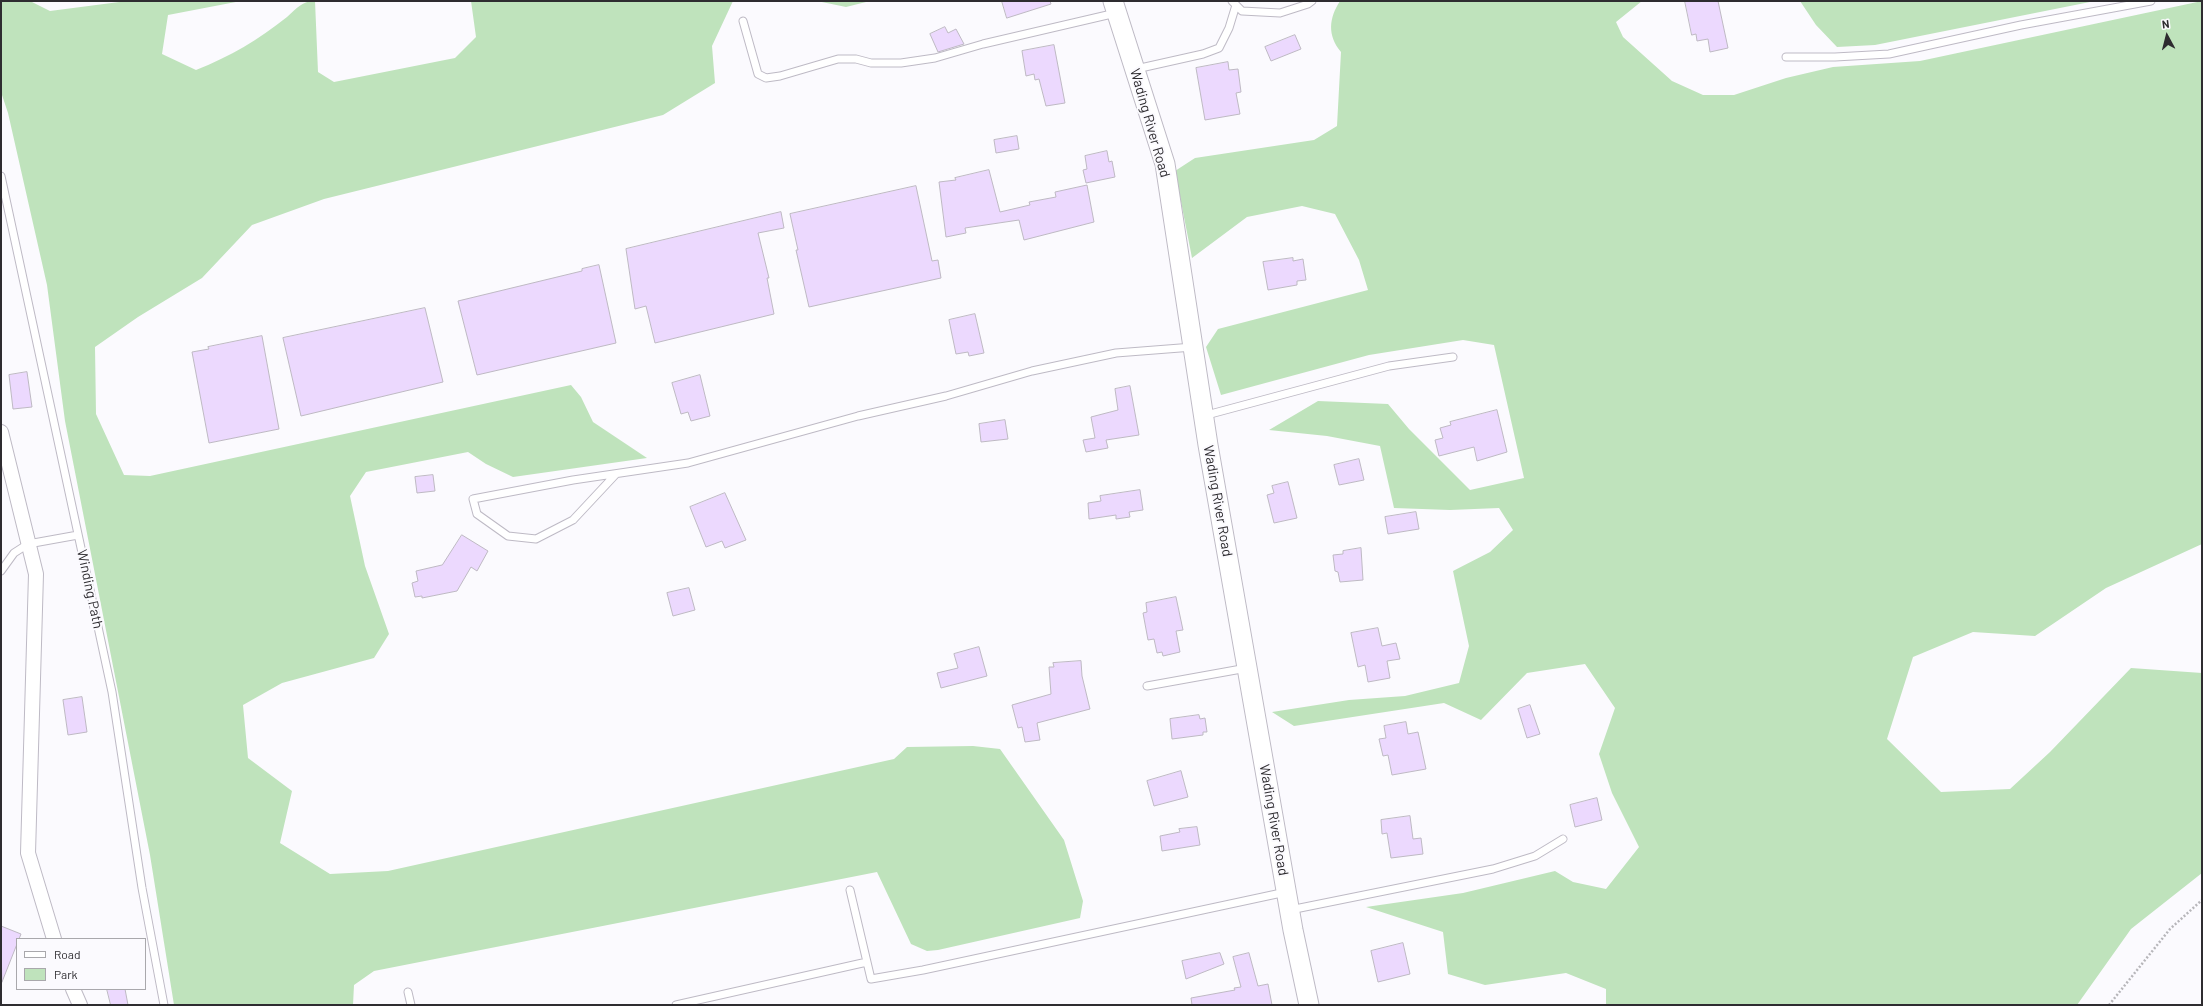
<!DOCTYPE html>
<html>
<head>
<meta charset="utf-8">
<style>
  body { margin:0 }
  #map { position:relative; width:2203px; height:1006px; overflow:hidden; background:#fbfafe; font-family:Barlow,sans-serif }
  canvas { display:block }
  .frame { position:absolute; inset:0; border:2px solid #2e2c30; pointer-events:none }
  .legend { position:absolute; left:16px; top:938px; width:130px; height:52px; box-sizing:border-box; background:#fbfafe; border:1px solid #a9a8ac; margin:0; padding:5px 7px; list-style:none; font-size:12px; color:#2e2c30 }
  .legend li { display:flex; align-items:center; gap:8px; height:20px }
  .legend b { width:20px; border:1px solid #a9a8ac }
  .north { position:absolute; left:2147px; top:16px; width:40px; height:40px; -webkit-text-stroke:3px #fbfafe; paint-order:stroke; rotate:353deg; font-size:11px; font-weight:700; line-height:16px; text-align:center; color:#2e2c30 }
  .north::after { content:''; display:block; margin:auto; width:14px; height:18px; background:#2e2c30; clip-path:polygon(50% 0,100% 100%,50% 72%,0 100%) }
</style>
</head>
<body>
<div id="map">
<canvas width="2203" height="1006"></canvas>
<div class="frame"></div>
<ul class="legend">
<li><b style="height:5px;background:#fff"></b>Road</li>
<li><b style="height:11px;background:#bfe3bc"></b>Park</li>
</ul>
<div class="north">N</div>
</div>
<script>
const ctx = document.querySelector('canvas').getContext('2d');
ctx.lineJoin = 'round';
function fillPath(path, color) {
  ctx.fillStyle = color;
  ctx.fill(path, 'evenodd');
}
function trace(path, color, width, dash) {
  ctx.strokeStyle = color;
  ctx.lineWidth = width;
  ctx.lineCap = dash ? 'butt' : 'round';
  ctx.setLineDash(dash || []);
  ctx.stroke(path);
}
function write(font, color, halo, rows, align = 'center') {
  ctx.font = font + ' Barlow,sans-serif';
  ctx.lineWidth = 4;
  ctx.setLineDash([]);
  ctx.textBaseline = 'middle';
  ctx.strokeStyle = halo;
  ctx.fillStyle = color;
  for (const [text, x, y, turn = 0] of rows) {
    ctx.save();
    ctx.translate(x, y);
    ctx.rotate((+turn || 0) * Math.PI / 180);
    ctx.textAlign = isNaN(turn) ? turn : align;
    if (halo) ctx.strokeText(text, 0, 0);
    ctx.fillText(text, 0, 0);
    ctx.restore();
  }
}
const green = new Path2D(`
  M1,1H30L50,11L127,1H241L168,15L162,54L196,70C231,56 258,40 287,17C297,8 302,1 315,1L318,72L334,82L455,58L476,37L471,1H733L712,46L715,83L663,115L324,199L252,225L202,278L138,317L95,347L96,414L124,475L150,476L571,385L581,397L593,422L647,458L513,477L486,464L468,452L366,472L350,496L365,566L389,634L374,658L282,683L243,705L248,758L292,791L280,843L330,874L388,871L894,759L907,747L973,746L1000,749L1064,840L1083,901L1080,918L938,950L927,951L911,944L877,872L374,971L354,985L353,1005H174L150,855L65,421L47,285L8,113L1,92Z
  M817,1H870L846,7Z
  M1340,1H1642L1616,22L1623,37L1672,81L1703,95H1734L1786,78L1833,67L1920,61L2202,1V544L2106,588L2035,636L1973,632L1913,657L1887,739L1941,792L2010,789L2050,752L2131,668L2202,673V873L2131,929L2077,1005H1606V989L1566,973L1485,985L1448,974L1443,932L1366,907L1463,893L1555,871L1573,882L1606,889L1639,847L1612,793L1599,754L1615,708L1585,664L1527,673L1481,720L1444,703L1294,726L1272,712L1349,700L1405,696L1459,683L1469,646L1453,571L1490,552L1513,530L1499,508L1450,510L1394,508L1380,446L1327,436L1269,430L1318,401L1388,404L1409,429L1470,490L1524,478L1494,345L1463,340L1369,355L1221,395L1206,347L1218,329L1368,290L1359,260L1335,214L1302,206L1247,217L1192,258L1175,171L1195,158L1314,140L1337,126L1341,52C1327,35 1329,18 1340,1Z
  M1800,1H2095L1875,45L1837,47L1816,25Z`);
const building = new Path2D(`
  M1002,1H1050L1051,4L1007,18Z
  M1685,1H1718L1728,48L1710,52L1708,39L1697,41L1696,34L1692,35Z
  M945,27L948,33L956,29L964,44L938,52L930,34Z
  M1295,35L1301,49L1271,61L1265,47Z
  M1054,45L1065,103L1046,106L1039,79L1035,80L1034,74L1026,76L1022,51Z
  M1228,62L1229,70L1238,69L1241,92L1236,93L1240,114L1205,120L1196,68Z
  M1017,136L1019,149L996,153L994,140Z
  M1107,151L1109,162L1112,161L1115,177L1086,183L1083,170L1087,169L1085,156Z
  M989,170L1000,212L1030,205L1029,202L1056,197L1055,192L1087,185L1094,222L1024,240L1019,220L965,228L966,233L946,237L939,182L956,180L955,178Z
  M916,186L932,261L938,260L941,278L809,307L796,250H798L790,214Z
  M781,212L784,228L758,233L769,278H767L774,314L655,343L646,306L635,309L626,249Z
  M1293,258V261L1303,259L1306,280L1297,281V285L1268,290L1263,262Z
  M599,265L616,343L477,375L458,301L582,271V269Z
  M425,308L443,382L301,416L283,338Z
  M975,314L984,353L969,356L968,352L956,354L949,320Z
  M262,336L279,429L209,443L192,352L209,349L208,347Z
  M27,372L32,407L13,409L9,375Z
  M700,375L710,416L691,421L688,412L681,414L672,383Z
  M1130,386L1139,435L1106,440L1108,448L1086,452L1083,440L1095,438L1091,417L1118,410L1115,389Z
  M1497,410L1507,452L1477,461L1474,447L1439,456L1435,440L1443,438L1440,428L1451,425L1450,422Z
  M1005,420L1008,439L981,442L979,424Z
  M1359,459L1364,480L1339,485L1334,465Z
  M433,475L435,491L417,493L415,477Z
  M1288,482L1297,518L1274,523L1267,495L1274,493L1272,486Z
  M1140,490L1143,510L1129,512L1130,517L1116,519V515L1089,519L1088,503L1101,501L1100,496Z
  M725,493L746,540L725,548L722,541L706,547L690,507Z
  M1416,512L1419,529L1388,534L1385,517Z
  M462,535L488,551L477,571L471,567L457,591L422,598V596L415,597L412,583L418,581L416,571L442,565Z
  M1361,548L1363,580L1340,582L1338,572L1335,571L1333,555L1343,554V551Z
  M689,588L695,610L673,616L667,593Z
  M1176,597L1183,630L1176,631L1180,652L1163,656L1162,652L1157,653L1154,639L1148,640L1143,613L1147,612L1146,603Z
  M1378,628L1382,646L1396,643L1400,659L1387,661L1390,678L1368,682L1365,665L1358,667L1351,633Z
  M979,647L987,676L941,688L937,673L958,668L954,654Z
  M1081,661L1082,676L1090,709L1037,723L1040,740L1025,742L1022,727L1018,728L1012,705L1051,694L1049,667H1054L1053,663Z
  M82,697L87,732L68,735L63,700Z
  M1530,705L1540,734L1527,738L1518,709Z
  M1199,715L1200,719L1205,718L1207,732H1203V735L1172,739L1170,719Z
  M1406,722L1408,734L1418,732L1426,769L1392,775L1388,755L1383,756L1379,739L1386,738L1384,726Z
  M1181,771L1188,797L1154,806L1147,781Z
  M1597,798L1602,820L1575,827L1570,805Z
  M1410,816L1413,839L1421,838L1423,854L1391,858L1387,833L1382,834L1381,820Z
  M1197,827L1200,845L1162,851L1160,836L1180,832L1179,829Z
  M1,926L21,934L19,939H17V944L2,982Z
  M1403,943L1410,974L1378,982L1371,951Z
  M1220,953L1224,964L1186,979L1182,961Z
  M1249,953L1258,986L1268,984L1272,1005H1192L1191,998L1235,990L1234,988L1241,987L1233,957Z
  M107,989H125L128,1005H111Z`);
const path = new Path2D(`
  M2109,1005L2170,929L2202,900`);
const lane = new Path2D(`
  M1232,1L1242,11L1280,13L1308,4L1312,1
  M743,21L758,74L766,78L780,76L838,59H856L871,63H901L935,58L983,44L1116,13
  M1786,57H1835L1889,54L2021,25L2151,1
  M1136,69L1203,54L1219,48L1229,28L1236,5
  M1,176L112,692L142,888L164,1005
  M1203,416L1389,366L1453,357
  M616,474L573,520L536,539L508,536L477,514L473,499L573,480L688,463L858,416L946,396L1032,371L1116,353L1193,347
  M1,571L14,553L28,544L78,535
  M1147,686L1247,668
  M850,890L871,979L923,970L1286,892
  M1290,910L1493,869L1535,856L1563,839
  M408,992L411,1005
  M676,1005L867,962`);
const street = new Path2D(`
  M1,432L36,574L28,853L54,939
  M73,989L80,1005`);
const secondary = new Path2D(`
  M1113,1L1165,164L1208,445L1293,930L1309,1005`);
const streetNames = [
  ["Wading River Road",1150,123,74],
  ["Wading River Road",1218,501,80],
  ["Winding Path",90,589,78],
  ["Wading River Road",1274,820,80]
];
fillPath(green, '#bfe3bc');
fillPath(building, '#ecd9fe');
trace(building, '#beb9c3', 1);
trace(lane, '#bebac5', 9);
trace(street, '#bebac5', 16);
trace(secondary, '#bebac5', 21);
trace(path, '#b7b6ba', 2.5, [2, 2]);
trace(lane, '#fff', 7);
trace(street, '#fff', 14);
trace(secondary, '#fff', 19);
write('14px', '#2e2c30', '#fbfafe', streetNames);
</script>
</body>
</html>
